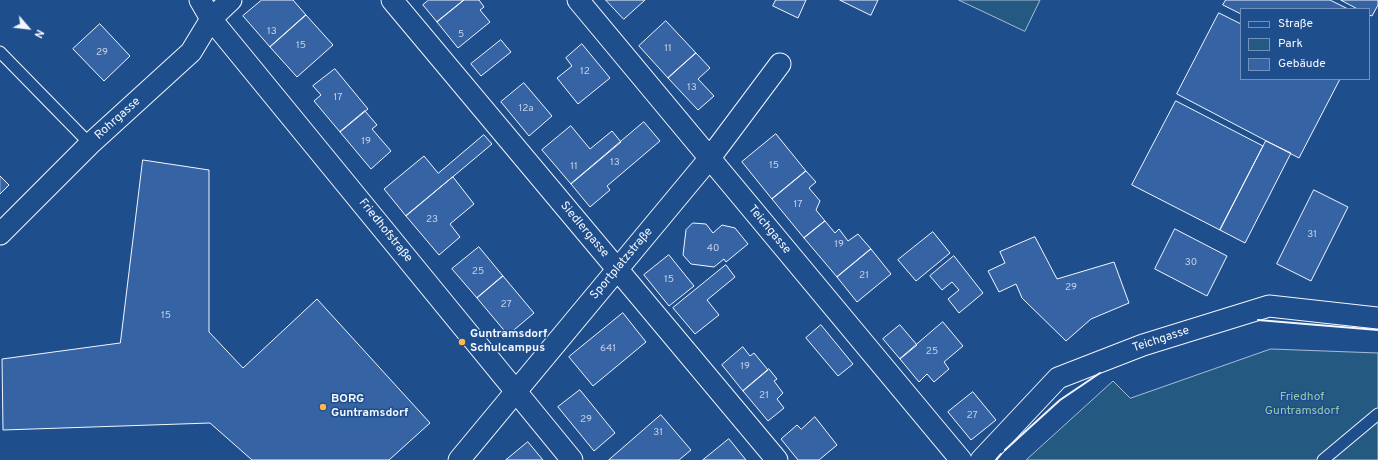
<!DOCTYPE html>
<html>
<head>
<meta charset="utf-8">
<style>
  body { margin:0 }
  #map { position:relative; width:1378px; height:460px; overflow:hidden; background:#1f4e8c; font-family:Overpass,sans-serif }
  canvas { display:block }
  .legend { position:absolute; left:1240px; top:8px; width:130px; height:72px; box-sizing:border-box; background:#1f4e8c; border:1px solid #7391ba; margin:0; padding:5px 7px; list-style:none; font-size:12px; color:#f2f6ff }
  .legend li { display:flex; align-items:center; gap:8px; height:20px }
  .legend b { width:20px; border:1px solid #7391ba }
  .north { position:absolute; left:8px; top:8px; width:40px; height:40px; -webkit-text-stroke:3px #1f4e8c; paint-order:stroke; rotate:118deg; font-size:11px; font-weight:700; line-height:16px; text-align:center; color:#f2f6ff }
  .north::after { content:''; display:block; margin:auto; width:14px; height:18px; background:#f2f6ff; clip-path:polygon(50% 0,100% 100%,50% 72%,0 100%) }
</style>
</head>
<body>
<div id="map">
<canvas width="1378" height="460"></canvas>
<ul class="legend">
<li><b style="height:5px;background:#1f4e8c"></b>Straße</li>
<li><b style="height:11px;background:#245a82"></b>Park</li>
<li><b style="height:11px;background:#3563a3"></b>Gebäude</li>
</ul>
<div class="north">N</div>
</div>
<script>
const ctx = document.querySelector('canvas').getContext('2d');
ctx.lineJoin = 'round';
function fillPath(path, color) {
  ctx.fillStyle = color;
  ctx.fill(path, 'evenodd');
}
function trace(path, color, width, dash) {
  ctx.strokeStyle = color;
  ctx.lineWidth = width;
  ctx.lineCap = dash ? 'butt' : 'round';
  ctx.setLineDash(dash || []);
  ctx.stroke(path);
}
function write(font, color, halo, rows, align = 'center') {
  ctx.font = font + ' Overpass,sans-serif';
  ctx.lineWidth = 3;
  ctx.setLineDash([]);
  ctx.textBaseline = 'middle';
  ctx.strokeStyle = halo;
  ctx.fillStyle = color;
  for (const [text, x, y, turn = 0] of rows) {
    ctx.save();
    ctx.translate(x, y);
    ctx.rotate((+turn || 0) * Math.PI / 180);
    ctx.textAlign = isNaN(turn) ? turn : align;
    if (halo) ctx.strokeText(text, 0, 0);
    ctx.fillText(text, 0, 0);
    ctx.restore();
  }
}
const green = new Path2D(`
  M959,0H1040L1025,31Z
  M1271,349L1378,353V460H1026L1113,381L1130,398Z`);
const building = new Path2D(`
  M262,0H293L306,15L270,47L243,16Z
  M429,0H464L437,22L423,5Z
  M464,0H479L484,7L480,10L490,22L458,48L437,22Z
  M606,0H645L624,19Z
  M776,0H806L798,18L773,6Z
  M840,0H878L871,15Z
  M1226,0H1330L1348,9H1241V14L1223,5Z
  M1341,0H1378V5L1372,16L1369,15V9H1358Z
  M1219,13L1241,24V79H1340L1299,158L1177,94Z
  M306,15L333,45L297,77L270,47Z
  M666,21L696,53L668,78L639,46Z
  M100,24L130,56L104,81L73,49Z
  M501,40L511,52L481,76L471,64Z
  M582,44L610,78L578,104L557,78L572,66L566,58Z
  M696,53L710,68L698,79L714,96L698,110L668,78Z
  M335,69L368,109L340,132L314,101L321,95L313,86Z
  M524,83L552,116L529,136L501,102Z
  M1176,101L1263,146L1220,230L1132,185Z
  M365,111L377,125L372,129L391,151L371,169L340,132Z
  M644,122L660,141L607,186L610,190L590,207L571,184Z
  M571,126L590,149L612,131L621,142L571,184L542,150Z
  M776,134L806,171L772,199L742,162Z
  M484,135L492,144L406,216L384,189L424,156L438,173Z
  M1266,141L1291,153L1245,243L1220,230Z
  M143,160L209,170V332L243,368L317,299L430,423L389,460H252L210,423L3,430L2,359L120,343Z
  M806,171L816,182L809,188L820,201L816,210L825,221L804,238L772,199Z
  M0,176L9,185L0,194Z
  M453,177L474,204L450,224L460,237L439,255L406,216Z
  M1314,190L1348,207L1311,281L1277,264Z
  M825,221L835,233L839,229L848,241L858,234L871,249L837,277L804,238Z
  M693,223L706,224L713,233L722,225L735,228L748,244L726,262L724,259L714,267L691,264L683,255L686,230Z
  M1175,229L1227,256L1207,296L1155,269Z
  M933,232L950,253L916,281L898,260Z
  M1035,237L1057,279L1114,262L1129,303L1091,319L1066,341L1022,298L1016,284L999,292L988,271L1005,263L1000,252Z
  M479,247L503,276L477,298L452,269Z
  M871,249L891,274L857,302L837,277Z
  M669,255L694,286L669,306L644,275Z
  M954,256L983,293L959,313L948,299L959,290L952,282L942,290L930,276Z
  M726,265L735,277L707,300L719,315L695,334L673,308Z
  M503,276L534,313L508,335L477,298Z
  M623,313L646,342L593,386L569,357Z
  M943,322L963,346L944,362L949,369L934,382L927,374L919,382L900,359Z
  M821,325L853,364L838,376L806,338Z
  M900,325L917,345L900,359L883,339Z
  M743,347L750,356L754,353L768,370L743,391L722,365Z
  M769,369L777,379L774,381L783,393L777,399L784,408L768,421L743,391Z
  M580,390L615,433L594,451L558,407Z
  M973,392L996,420L971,440L948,412Z
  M661,415L691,450L679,460H609Z
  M815,417L837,445L819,460H798L781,439L797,425L801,429Z
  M729,439L746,460H703Z
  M528,442L543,460H506Z`);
const service = new Path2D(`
  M0,52L90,144
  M1323,460L1378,414`);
const minor = new Path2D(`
  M200,0L211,19L572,460
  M392,0L777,460
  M578,0L961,460
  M0,234L90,144L191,52L211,19L231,0
  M459,460L709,159L780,64
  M981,460L1058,378L1143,345L1269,306L1378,318`);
const wall = new Path2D(`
  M1258,320L1378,330
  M1005,450L1060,400L1100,373
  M996,460L1001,454`);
const markers = [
  [462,342,4,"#ffb74d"],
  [323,407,4,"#ffb74d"]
];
const numberNames = [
  ["13",272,32],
  ["5",461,35],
  ["15",301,46],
  ["11",668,49],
  ["29",102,53],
  ["12",585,72],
  ["13",692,88],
  ["17",338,98],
  ["12a",526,109],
  ["19",366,142],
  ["13",615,163],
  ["15",774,166],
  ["11",574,167],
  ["17",798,205],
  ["23",432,220],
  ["31",1312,235],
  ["19",839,245],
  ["40",713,249],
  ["30",1191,263],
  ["25",478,272],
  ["21",864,276],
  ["15",669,280],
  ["29",1071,288],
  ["27",506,305],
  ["15",166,316],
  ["641",608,349],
  ["25",932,352],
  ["19",745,367],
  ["21",764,396],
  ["27",972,416],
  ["29",586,420],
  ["31",658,433]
];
const streetNames = [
  ["Rohrgasse",118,119,-42],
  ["Siedlergasse",584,230,50],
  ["Teichgasse",769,230,50],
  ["Friedhofstraße",385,231,51],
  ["Sportplatzstraße",622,264,-50],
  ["Teichgasse",1161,340,-18]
];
const poiNames = [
  ["Guntramsdorf",470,335],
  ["Schulcampus",470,349],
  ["BORG",331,400],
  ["Guntramsdorf",331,414]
];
const parkNames = [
  ["Friedhof",1302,398],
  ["Guntramsdorf",1302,412]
];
fillPath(green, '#245a82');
trace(green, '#a8bbd7', 1);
fillPath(building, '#3563a3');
trace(building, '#f2f6ff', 1);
trace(service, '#f2f6ff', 13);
trace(minor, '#f2f6ff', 23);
trace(service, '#1f4e8c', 11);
trace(minor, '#1f4e8c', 21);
trace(wall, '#f2f6ff', 2);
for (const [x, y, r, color] of markers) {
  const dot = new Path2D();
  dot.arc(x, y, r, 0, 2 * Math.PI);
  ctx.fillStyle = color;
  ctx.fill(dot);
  trace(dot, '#1f4e8c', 1.5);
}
write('10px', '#c3d1e8', null, numberNames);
write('12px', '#f2f6ff', '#1f4e8c', streetNames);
write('bold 12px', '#f2f6ff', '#1f4e8c', poiNames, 'left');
write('12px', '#97c8a6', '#1f4e8c', parkNames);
</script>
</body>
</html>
